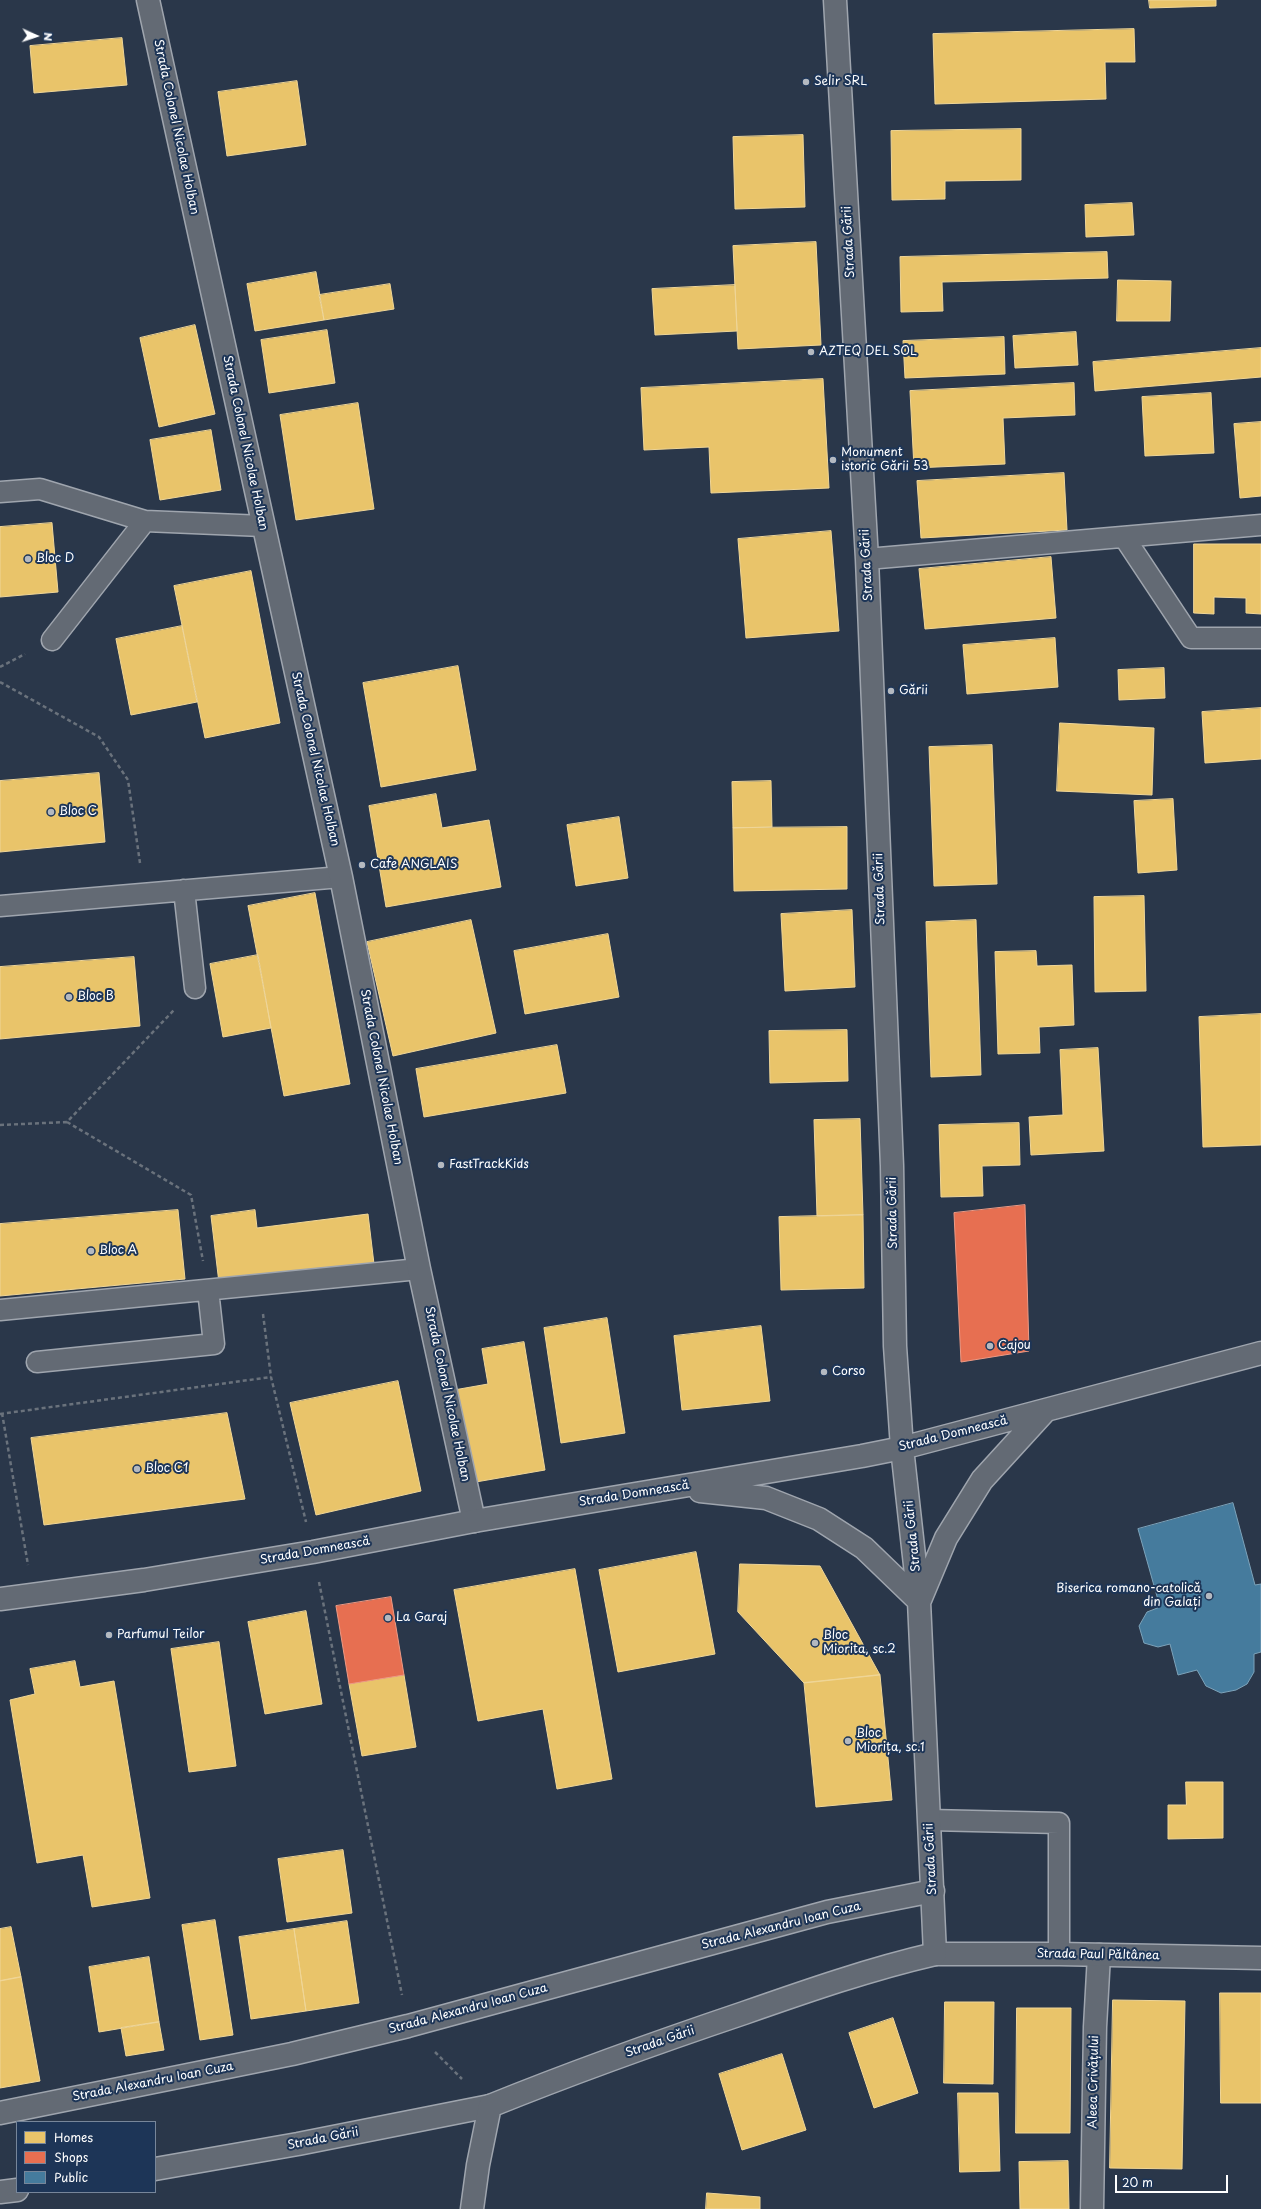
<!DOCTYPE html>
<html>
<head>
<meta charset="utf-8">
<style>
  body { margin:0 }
  #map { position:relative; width:1261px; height:2209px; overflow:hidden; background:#2a374a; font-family:"Playpen Sans",sans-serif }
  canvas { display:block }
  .legend { position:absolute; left:16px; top:2121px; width:140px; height:72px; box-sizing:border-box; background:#1d3557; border:1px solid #77869a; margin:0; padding:5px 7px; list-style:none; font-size:12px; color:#fff }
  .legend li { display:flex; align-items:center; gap:8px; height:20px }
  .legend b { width:20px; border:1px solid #77869a }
  .north { position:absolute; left:16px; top:16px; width:40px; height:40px; -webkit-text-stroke:3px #1d3557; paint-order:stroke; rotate:93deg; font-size:11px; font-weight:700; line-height:16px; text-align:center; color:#fff }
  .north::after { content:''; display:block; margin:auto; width:14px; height:18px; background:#fff; clip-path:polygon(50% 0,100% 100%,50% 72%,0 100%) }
  .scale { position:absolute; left:1115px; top:2175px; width:113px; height:18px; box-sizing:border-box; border:2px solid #fff; border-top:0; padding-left:5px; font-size:12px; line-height:14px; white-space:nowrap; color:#fff; -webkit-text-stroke:3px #1d3557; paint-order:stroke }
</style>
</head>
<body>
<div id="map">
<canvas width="1261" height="2209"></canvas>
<ul class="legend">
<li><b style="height:11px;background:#e9c46a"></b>Homes</li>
<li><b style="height:11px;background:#e76f51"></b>Shops</li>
<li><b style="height:11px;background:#457b9d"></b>Public</li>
</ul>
<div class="north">N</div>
<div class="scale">20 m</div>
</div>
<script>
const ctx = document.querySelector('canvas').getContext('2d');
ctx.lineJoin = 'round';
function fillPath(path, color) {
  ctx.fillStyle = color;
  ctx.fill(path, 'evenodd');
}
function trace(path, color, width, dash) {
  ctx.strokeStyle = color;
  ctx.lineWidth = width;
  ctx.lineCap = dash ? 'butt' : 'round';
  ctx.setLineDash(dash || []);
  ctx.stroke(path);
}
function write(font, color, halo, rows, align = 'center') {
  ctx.font = font + ' "Playpen Sans",sans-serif';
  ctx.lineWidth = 4;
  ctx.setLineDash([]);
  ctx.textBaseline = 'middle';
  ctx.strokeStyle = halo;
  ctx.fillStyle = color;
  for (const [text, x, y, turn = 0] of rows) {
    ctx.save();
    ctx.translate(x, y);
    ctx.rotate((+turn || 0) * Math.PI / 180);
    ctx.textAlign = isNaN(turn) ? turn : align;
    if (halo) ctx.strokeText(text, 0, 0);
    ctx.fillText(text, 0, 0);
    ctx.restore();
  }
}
const homes = new Path2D(`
  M1149,0H1216V6L1150,8Z
  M1134,29L1135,62H1105L1106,99L935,104L933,34Z
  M122,38L127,85L34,93L30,46Z
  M297,81L306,145L227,156L218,92Z
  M1021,129V180L945,181V199L892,200L891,131Z
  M803,135L805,207L735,209L733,137Z
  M1132,203L1134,235L1086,237L1085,205Z
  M816,242L821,345L738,349L733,246Z
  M1107,252L1108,278L942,282L943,311L901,312L900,257Z
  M316,272L324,320L255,331L247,284Z
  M1118,280L1171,281L1170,321H1117Z
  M390,284L394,309L324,320L319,295Z
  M735,285L737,331L655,335L652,289Z
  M195,325L215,414L159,427L140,338Z
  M327,330L335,383L269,393L261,340Z
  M1076,332L1078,365L1015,368L1013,336Z
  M1004,337L1005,374L905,378L903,341Z
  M1261,348V377L1095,391L1093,362Z
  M823,379L829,488L711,493L709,447L644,450L641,388Z
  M1074,383L1075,415L1003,418L1005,464L914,468L910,391Z
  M1211,393L1214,453L1145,456L1142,397Z
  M358,403L374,509L296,520L280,415Z
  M1261,422V496L1240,498L1234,424Z
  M211,430L221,490L160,500L150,440Z
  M1064,473L1067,530L921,538L917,481Z
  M52,523L58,592L0,597V527Z
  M831,531L839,631L746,638L738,539Z
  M1194,544H1261V614L1246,613V598L1214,597V614L1194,613Z
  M1051,557L1056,618L925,629L919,569Z
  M251,571L280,723L205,738L174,586Z
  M182,626L197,702L131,715L116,639Z
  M1055,638L1058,687L967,694L963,645Z
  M458,666L476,770L381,787L363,683Z
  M1164,668L1165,698L1119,700L1118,670Z
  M1261,708V759L1205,763L1202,712Z
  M1060,723L1154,728L1152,795L1057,791Z
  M992,745L997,884L934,886L929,747Z
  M99,773L105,842L0,852V781Z
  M771,781L772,827L733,828L732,782Z
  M436,794L442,828L489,820L501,887L386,907L369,806Z
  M1173,799L1177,870L1138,873L1134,801Z
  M619,817L628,878L576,886L567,825Z
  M847,827V889L734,891L733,828Z
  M315,893L350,1084L284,1096L248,906Z
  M1144,896L1146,991L1095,992L1094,897Z
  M852,910L855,987L785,991L781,914Z
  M471,920L496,1033L393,1056L367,942Z
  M976,920L981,1075L931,1077L926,922Z
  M608,934L619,997L525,1014L514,951Z
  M1036,951L1037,966L1072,965L1074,1025L1039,1027L1040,1053L998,1054L995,952Z
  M258,955L271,1028L223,1037L210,964Z
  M134,957L140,1026L0,1039V967Z
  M1261,1014V1145L1203,1147L1199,1017Z
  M847,1030L848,1081L770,1083L769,1031Z
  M557,1045L566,1093L424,1117L416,1069Z
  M1098,1048L1104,1151L1031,1155L1029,1117L1063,1115L1060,1050Z
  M860,1119L863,1215L817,1216L814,1120Z
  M1019,1123L1020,1165L982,1166L983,1196L941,1197L939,1125Z
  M178,1210L185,1279L0,1296V1224Z
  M255,1210L257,1228L368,1214L374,1264L219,1283L211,1216Z
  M863,1215L864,1288L781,1290L779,1217Z
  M607,1318L625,1433L561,1443L544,1328Z
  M761,1326L770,1401L682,1410L674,1336Z
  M524,1342L545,1470L470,1483L454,1390L488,1384L482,1349Z
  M398,1381L421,1491L316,1515L290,1403Z
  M227,1413L245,1499L44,1525L31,1438Z
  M696,1552L715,1654L618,1672L599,1570Z
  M740,1564L820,1566L880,1675L804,1683L738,1612Z
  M575,1569L612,1779L557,1789L543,1709L478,1721L454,1590Z
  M306,1611L322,1704L265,1714L248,1622Z
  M219,1642L236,1766L189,1772L171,1649Z
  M75,1661L80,1687L114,1681L150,1898L92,1907L83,1855L37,1863L10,1700L35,1694L30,1669Z
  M404,1675L416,1747L362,1756L349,1684Z
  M880,1675L892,1800L816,1807L804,1683Z
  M1186,1782H1223V1838L1168,1839V1805H1186Z
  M343,1850L352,1913L287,1922L278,1859Z
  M215,1920L233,2035L200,2040L182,1925Z
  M347,1921L359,2003L306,2011L294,1929Z
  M11,1927L21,1977L0,1981V1929Z
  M294,1929L306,2011L251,2019L239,1937Z
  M149,1957L159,2022L99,2032L89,1967Z
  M21,1977L40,2081L0,2088V1981Z
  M1220,1993H1261V2103H1221Z
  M1113,2000L1185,2001L1182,2169L1110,2168Z
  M945,2002H994L993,2084L944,2083Z
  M1017,2008H1071L1070,2133H1016Z
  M893,2018L918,2093L874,2108L849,2033Z
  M159,2022L164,2050L126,2056L121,2028Z
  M782,2054L806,2130L742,2150L719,2074Z
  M958,2093H998L1000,2171L960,2172Z
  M1068,2161L1069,2209H1020L1019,2162Z
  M707,2193L760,2197V2209H706Z`);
const shops = new Path2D(`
  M1025,1205L1029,1351L961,1362L954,1213Z
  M391,1597L404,1675L349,1684L336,1606Z`);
const public = new Path2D(`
  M1233,1503L1255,1585L1261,1584V1652L1254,1654V1672L1247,1684L1236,1690L1221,1693L1206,1686L1197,1670L1178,1675L1170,1644L1158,1647L1144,1643L1139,1626L1147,1612L1160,1607L1138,1529Z`);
const path = new Path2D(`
  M0,667L25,654
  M0,682L99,737L128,780L140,863
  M67,1122L191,1195L203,1261
  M0,1125L67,1122L174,1010
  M263,1314L271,1377L306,1522
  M2,1413L28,1565
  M0,1414L271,1377
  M319,1582L402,1995
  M435,2052L462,2079`);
const service = new Path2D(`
  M0,492L40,489L145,521L263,526
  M1124,537L1191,638H1261
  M867,559L1261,525
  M52,640L145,521
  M184,890L195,988
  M0,906L341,877
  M0,1310L419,1269
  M37,1362L214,1344L208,1290
  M929,1820L1059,1823V1954`);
const minor = new Path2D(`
  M1092,2209L1095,2027L1099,1955`);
const tertiary = new Path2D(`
  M148,0L341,877L419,1269L474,1521
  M935,1954H1059L1261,1958
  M0,2113L292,2054L408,2026L827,1912L933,1891
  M155,2169L298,2144L490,2106
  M0,2192L17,2190`);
const secondary = new Path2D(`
  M700,1491L766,1498L819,1519L864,1548L919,1601
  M0,1599L144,1580L313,1552L474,1521L862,1456L902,1448L1261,1353
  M920,1600L946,1538L982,1480L1045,1411
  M472,2209L478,2165L490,2106C574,2072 658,2042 744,2013C807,1991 870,1969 935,1954L919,1601L902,1448L895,1346L892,1166L867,559L835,0`);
const markers = [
  [806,82,4,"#b4b9c0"],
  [811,352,4,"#b4b9c0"],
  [833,460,4,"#b4b9c0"],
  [28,559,4,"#b4b9c0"],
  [891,691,4,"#b4b9c0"],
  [51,812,4,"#b4b9c0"],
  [362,865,4,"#b4b9c0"],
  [69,997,4,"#b4b9c0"],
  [441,1165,4,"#b4b9c0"],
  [91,1251,4,"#b4b9c0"],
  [990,1346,4,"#b4b9c0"],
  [824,1372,4,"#b4b9c0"],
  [137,1469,4,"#b4b9c0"],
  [1209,1596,4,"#b4b9c0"],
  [388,1618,4,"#b4b9c0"],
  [109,1635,4,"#b4b9c0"],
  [815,1643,4,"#b4b9c0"],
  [848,1741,4,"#b4b9c0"]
];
const poiNames = [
  ["Selir SRL",814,82],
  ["AZTEQ DEL SOL",819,352],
  ["Monument",841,453],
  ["istoric Gării 53",841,467],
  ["Bloc D",36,559],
  ["Gării",899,691],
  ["Bloc C",59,812],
  ["Cafe ANGLAIS",370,865],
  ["Bloc B",77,997],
  ["FastTrackKids",449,1165],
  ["Bloc A",99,1251],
  ["Cajou",998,1346],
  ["Corso",832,1372],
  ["Bloc C1",145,1469],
  ["Biserica romano-catolică",1201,1589,"right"],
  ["din Galați",1201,1603,"right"],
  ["La Garaj",396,1618],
  ["Parfumul Teilor",117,1635],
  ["Bloc",823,1636],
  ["Miorita, sc.2",823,1650],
  ["Bloc",856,1734],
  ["Miorița, sc.1",856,1748]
];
const streetNames = [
  ["Strada Colonel Nicolae Holban",176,127,78],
  ["Strada Gării",849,242,-93],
  ["Strada Colonel Nicolae Holban",245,443,78],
  ["Strada Gării",867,565,-93],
  ["Strada Colonel Nicolae Holban",315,759,77],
  ["Strada Gării",880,889,-92],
  ["Strada Colonel Nicolae Holban",381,1077,79],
  ["Strada Gării",893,1213,-91],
  ["Strada Colonel Nicolae Holban",447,1394,78],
  ["Strada Domnească",953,1434,-14],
  ["Strada Domnească",634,1494,-9],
  ["Strada Gării",913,1536,-96],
  ["Strada Domnească",315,1551,-10],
  ["Strada Gării",931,1859,-93],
  ["Strada Alexandru Ioan Cuza",781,1926,-14],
  ["Strada Paul Păltânea",1098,1955,1],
  ["Strada Alexandru Ioan Cuza",468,2009,-15],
  ["Strada Gării",660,2042,-19],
  ["Strada Alexandru Ioan Cuza",153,2082,-11],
  ["Aleea Crivățului",1094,2082,-89],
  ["Strada Gării",323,2139,-11]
];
fillPath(homes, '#e9c46a');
trace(homes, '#f0d697', 1);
fillPath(shops, '#e76f51');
trace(shops, '#ee9a85', 1);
fillPath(public, '#457b9d');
trace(public, '#7da3ba', 1);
trace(service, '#9fa5ae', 23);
trace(minor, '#9fa5ae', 25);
trace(tertiary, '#9fa5ae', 25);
trace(secondary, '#9fa5ae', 25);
trace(path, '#6a727c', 2.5, [4, 3]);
trace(service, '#636a74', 20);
trace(minor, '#636a74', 22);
trace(tertiary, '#636a74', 22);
trace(secondary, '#636a74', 22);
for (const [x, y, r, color] of markers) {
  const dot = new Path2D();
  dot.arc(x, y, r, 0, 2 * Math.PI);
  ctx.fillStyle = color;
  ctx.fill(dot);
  trace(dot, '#1d3557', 1.5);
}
write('12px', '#fff', '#1d3557', poiNames, 'left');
write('12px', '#fff', '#1d3557', streetNames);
</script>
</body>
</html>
